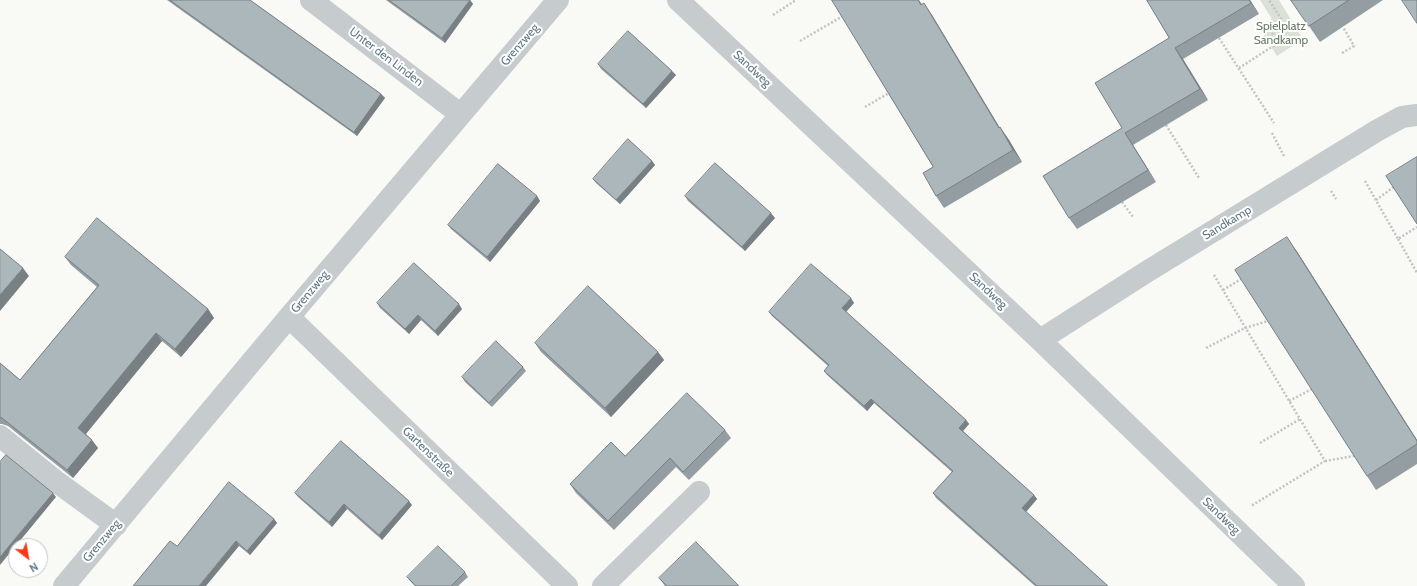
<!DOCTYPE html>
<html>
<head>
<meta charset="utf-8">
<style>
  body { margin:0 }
  #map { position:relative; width:1417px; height:586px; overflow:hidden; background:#f9f9f6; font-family:Cabin,sans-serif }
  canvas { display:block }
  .north { position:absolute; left:8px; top:538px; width:40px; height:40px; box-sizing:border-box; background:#fff; border:1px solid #bfc9ce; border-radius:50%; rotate:149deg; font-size:11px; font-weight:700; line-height:16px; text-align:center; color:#607784 }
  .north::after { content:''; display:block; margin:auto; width:14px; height:18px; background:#f63a19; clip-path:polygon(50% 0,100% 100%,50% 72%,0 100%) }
</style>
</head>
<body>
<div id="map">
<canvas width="1417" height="586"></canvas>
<div class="north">N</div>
</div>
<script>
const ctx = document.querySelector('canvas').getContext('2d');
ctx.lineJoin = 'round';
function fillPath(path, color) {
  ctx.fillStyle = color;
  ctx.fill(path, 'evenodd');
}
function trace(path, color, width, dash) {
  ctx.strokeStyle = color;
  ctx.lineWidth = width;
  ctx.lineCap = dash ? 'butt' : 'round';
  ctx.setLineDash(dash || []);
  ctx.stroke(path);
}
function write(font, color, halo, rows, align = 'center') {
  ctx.font = font + ' Cabin,sans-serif';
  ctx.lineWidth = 4;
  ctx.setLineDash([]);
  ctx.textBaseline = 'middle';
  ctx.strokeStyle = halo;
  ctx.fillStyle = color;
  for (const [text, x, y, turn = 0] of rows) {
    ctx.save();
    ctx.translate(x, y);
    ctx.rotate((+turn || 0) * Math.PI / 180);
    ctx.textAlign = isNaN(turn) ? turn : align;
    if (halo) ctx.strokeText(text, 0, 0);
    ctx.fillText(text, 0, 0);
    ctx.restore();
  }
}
const green = new Path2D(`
  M1260,0H1279L1303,39L1277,56L1259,27L1272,19Z`);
const path = new Path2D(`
  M773,15L796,0
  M1219,38L1274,123
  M800,41L843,16
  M1342,53L1354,46L1343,27
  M1239,68L1278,43L1269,28L1282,20L1269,0
  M865,107L889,93
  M1166,125L1199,178
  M1272,133L1284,156
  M1365,181L1398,239L1417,227
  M1331,191L1336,199
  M1376,200L1395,186
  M1122,202L1133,217
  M1398,239L1417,273
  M1214,275L1325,461L1251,506
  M1223,290L1243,278
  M1206,348L1245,328L1268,321
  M1289,401L1312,389
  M1260,443L1300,419
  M1325,461L1354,456`);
const minor = new Path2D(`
  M311,0L460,114
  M678,0L1040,340L1294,586
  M289,317L567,586
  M1040,340L1148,271L1378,130L1402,117L1417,115
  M0,436L57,482L116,525
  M64,586L289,317L558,0
  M603,586L699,492`);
const wall = new Path2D(`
  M167,0H250L381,94L385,98L357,136Z
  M386,0H470L473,4L445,43Z
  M832,0H919L922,4L932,15L1000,128V127L1009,140L1022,162L944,208L936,196L933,167Z
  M1147,0H1250L1259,14L1183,59L1208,100L1133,145L1156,182L1077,229L1069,218L1122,128L1169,38Z
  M1291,0H1383L1320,42Z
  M598,64L676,75L646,108L601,69Z
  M652,161L655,165L620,204L596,183L593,179Z
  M537,196L540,201L490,262L451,229L448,225Z
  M685,196L775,218L745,251L688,201Z
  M1296,250L1417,440V464L1376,490L1367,476Z
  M65,257L208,309L214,318L181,357L162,341L86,434L98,448L73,478L8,426L2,424H0V363L20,380L97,287L71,265Z
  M377,303L462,309L438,336L421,320L409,334L380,308Z
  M854,303L846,312L966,420L969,424L963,431L1034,495L1037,499L1026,512L1108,586H1035L936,498L933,493L952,472L874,403L867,411L827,375L824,371L828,366L772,316L769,312Z
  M535,343L658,352L664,360L611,417L541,352Z
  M523,367L526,371L492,407L465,382L462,377Z
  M725,430L731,438L689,480L676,467L614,530L576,493L570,484L625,456Z
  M295,493L412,505L382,540L347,509L332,527L298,497Z
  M274,519L277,523L250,555L239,546H177Z
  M465,572L468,577L458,586H415L410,581L407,577Z
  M659,578L739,586H665Z`);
const shadedWall = new Path2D(`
  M470,0L473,4L445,43L442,38Z
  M1249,0H1250L1259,14L1251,3Z
  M924,3L932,15L1007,140L999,128Z
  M1175,48L1183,59L1208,100L1200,89Z
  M672,71L676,75L646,108L643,104Z
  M381,94L385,98L357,136L354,132Z
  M1000,127L1009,140L1022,162L1013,150Z
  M1125,133L1133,145L1156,182L1148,170Z
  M652,161L655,165L620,204L616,200Z
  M537,196L540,201L490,262L487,257Z
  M771,213L775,218L745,251L742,247Z
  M1287,237L1296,250L1417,440V441Z
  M23,268L29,276L0,311V295Z
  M851,298L854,303L845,313L842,308Z
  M459,304L462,309L438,336L435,331Z
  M208,309L214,318L181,357L175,349Z
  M418,315L421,320L409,334L405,329Z
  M156,333L162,341L84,436L78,428Z
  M658,352L664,360L611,417L605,408Z
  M871,399L874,403L867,411L864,406Z
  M966,420L969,424L962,432L959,428Z
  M92,440L98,448L73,478L67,470Z
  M53,493L56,497L0,565V557Z
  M1034,495L1037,499L1025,513L1022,508Z
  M409,501L412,505L382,540L379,535Z
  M344,504L347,509L332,527L329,522Z
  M274,519L277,523L250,555L247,551Z
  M236,541L239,546L206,586H199Z`);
const building = new Path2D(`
  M170,0H250L381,94L354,132Z
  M389,0H470L442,38Z
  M832,0H918L921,5L924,3L999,128L1000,127L1013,150L936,196L923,173L933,167Z
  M1147,0H1249L1251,3L1175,48L1200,89L1125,133L1148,170L1069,218L1043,176L1122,128L1095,83L1169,38Z
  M1291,0H1349L1309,26Z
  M1402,0H1417V23Z
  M628,31L672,71L643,104L598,64Z
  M628,139L652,161L616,200L593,179Z
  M1417,157V224L1386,176Z
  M715,163L771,213L742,247L685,196Z
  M498,164L537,196L487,257L448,225Z
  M97,218L208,309L175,349L156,333L78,428L92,440L67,470L2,418L0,417V363L20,380L99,285L65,257Z
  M1287,237L1417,441V444L1367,476L1235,270Z
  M0,249L23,268L0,295Z
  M414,263L459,304L435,331L418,315L405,329L377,303Z
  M811,264L851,298L842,308L966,420L959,428L1034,495L1022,508L1108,586H1037L933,493L953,471L871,399L864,406L824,371L829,365L769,312Z
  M588,286L658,352L605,408L535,343Z
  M496,341L523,367L489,403L462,377Z
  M687,393L725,430L683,472L670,458L608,521L570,484L611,442L625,456Z
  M341,441L409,501L379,535L344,504L329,522L295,493Z
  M6,455L53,493L0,557V462Z
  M229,482L274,519L247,551L236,541L199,586H133L170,541L177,546Z
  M696,542L739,586H667L659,578Z
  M438,546L465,572L451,586H416L407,577Z`);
const parkNames = [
  ["Spielplatz",1281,26],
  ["Sandkamp",1281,40]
];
const streetNames = [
  ["Grenzweg",520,45,-49],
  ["Unter den Linden",386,57,37],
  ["Sandweg",752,69,43],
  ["Sandkamp",1227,223,-31],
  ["Sandweg",988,291,43],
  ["Grenzweg",310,292,-50],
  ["Gartenstraße",428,452,44],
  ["Sandweg",1221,516,44],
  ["Grenzweg",102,541,-50]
];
fillPath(green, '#dbe1d6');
trace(path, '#c1c4c6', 2.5, [2, 2]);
trace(minor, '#c6cbce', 22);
fillPath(wall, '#949da2');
fillPath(shadedWall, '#788084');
fillPath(building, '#acb7bc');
trace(building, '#788084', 1);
write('12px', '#677a60', '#fff', parkNames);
write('12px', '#607784', '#fff', streetNames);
</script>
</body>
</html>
